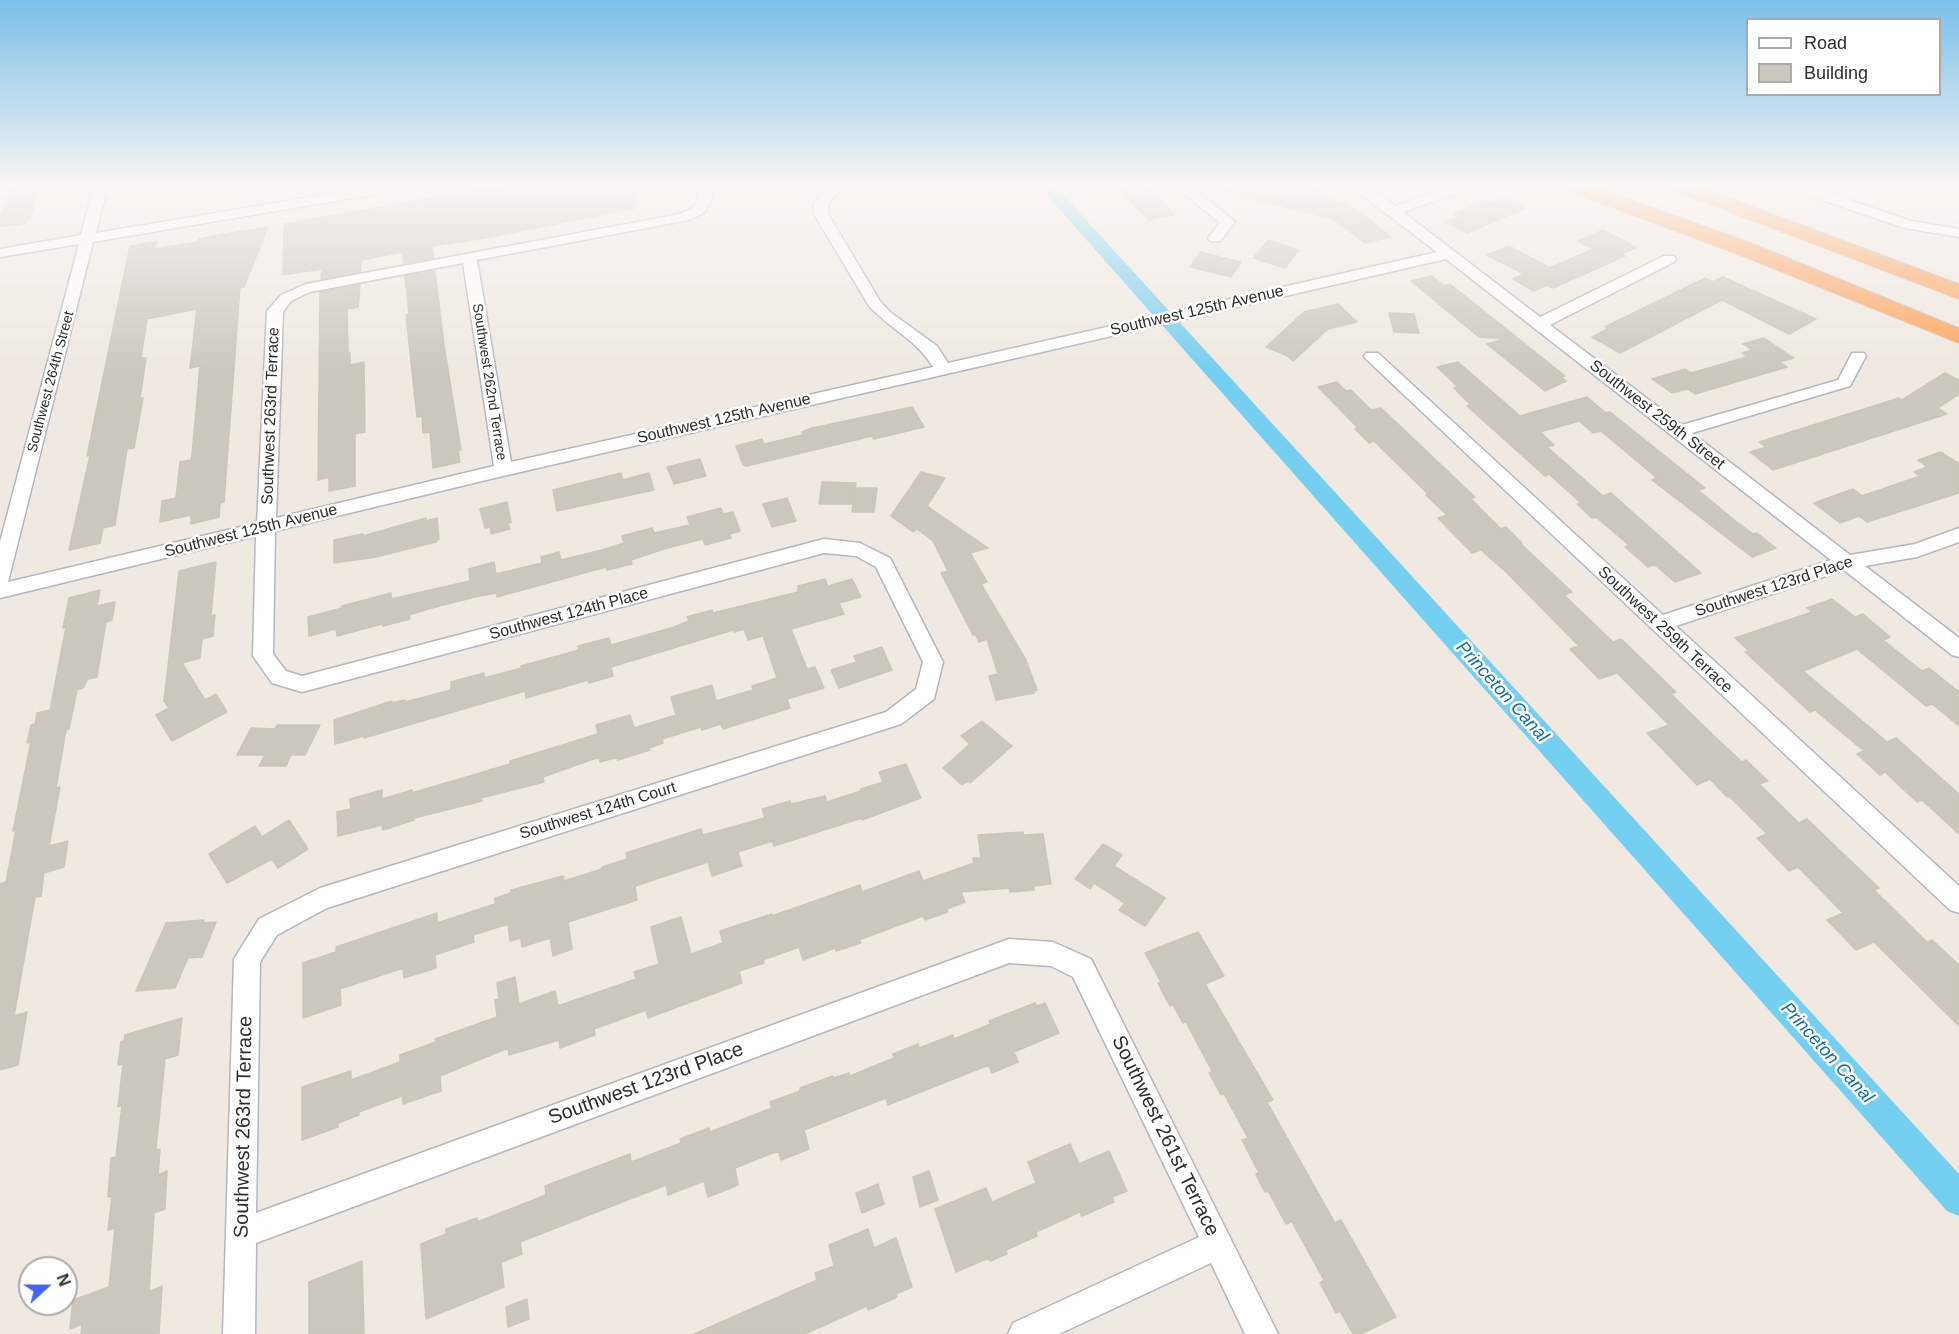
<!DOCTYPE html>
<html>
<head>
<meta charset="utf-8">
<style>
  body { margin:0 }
  #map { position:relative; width:1959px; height:1334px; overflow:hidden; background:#efe9e1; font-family:Helvetica,sans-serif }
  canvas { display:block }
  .legend { position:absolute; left:1746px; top:18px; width:195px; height:78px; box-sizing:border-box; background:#fff; border:2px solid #ababab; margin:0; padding:8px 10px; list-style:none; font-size:18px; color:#2e2e2e }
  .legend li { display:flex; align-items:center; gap:12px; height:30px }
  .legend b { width:30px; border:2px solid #ababab }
  .north { position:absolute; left:18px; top:1256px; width:60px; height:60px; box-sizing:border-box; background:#fff; border:2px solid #ababab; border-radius:50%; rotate:69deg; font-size:16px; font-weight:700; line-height:24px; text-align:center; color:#2e2e2e }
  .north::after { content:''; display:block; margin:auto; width:21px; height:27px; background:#4264fb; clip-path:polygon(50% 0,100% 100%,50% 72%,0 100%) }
</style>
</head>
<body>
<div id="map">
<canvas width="1959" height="1334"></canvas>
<ul class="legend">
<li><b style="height:8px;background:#fff"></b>Road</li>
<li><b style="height:16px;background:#cbc7bf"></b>Building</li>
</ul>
<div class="north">N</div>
</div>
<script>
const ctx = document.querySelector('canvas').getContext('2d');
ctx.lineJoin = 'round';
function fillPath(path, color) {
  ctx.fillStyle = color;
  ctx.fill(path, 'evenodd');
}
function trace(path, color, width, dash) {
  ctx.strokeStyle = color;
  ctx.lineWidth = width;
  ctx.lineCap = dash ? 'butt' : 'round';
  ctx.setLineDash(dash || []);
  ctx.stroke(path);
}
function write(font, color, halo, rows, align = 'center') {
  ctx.font = font + ' Helvetica,sans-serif';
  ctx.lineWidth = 5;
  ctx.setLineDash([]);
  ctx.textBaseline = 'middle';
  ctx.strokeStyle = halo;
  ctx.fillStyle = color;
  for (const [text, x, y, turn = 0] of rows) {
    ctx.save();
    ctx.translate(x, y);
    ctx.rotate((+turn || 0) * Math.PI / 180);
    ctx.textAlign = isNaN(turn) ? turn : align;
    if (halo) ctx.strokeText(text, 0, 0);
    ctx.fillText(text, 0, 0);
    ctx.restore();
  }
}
const canal = new Path2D(`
  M1037,184H1053L1959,1174V1216L1947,1211Z`);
const building = new Path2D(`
  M12,184H40L30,218L27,219L26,223L0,227V219Z
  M513,184H634L636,208L486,238L432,246L434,258L404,263L402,252L362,260L360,272L321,279L322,269L283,275L284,224Z
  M1113,184H1147L1174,215L1149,220Z
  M1221,184H1302L1315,188L1337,204L1344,202L1357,213L1360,212L1391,237L1365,243L1333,219L1221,191Z
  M1504,197L1526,208L1467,233L1446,222L1459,217L1454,214L1486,201L1490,203Z
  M268,227L244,287H240L224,502L220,503L219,517L191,524V515L160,522L162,501L176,498L180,462L191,460L192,455L200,366L190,368L197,309L147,319L141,358H146L140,399L143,398L134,448L127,449L115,525L103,528L100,543L69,550L90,455L87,456L130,246L157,241L155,249L199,242V239L223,234Z
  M1603,230L1636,247L1622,254L1625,256L1553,288L1547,285L1534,291L1513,279L1524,274L1487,255L1509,246L1550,268L1593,249L1578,241Z
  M1268,240L1299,250L1285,268L1253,258Z
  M1200,252L1241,262L1231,277L1190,267Z
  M435,271L444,345L461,450H458L460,462L433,468L430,432L423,433L422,416L417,417L406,315L409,314L405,276Z
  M1432,276L1444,286L1450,284L1565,376L1561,377L1566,381L1545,391L1487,344L1505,339L1479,337L1411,281Z
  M1723,277L1816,319L1789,334L1722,300L1620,353L1592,337L1608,329L1605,327L1705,278L1712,282Z
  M360,285L358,307L347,309L348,353H350V365L364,362L365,432L355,434V486L329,491V477L318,480L320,292Z
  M1338,304L1357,322L1328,329L1293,361L1288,356L1266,347L1304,312Z
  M1389,313L1414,314L1419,333L1394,332Z
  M1764,338L1794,358L1779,362L1787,367L1695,394L1688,389L1672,393L1652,379L1685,369L1691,373L1747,357L1742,353L1752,350L1743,344Z
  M1458,362L1520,416L1587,397L1606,413L1610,412L1705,488L1698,490L1738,523L1753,534L1757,533L1776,548L1752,557L1652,480L1657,478L1601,431L1593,433L1579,421L1540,432L1554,445L1547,447L1603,496L1611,493L1701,573L1675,582L1655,565L1648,567L1625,547L1629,545L1596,517L1592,518L1577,504L1581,503L1549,474L1545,476L1467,406L1471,405L1454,388L1458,387L1437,367Z
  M1945,373L1959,380V394L1938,408L1947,414L1773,470L1750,452L1766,447L1759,442L1899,398L1902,400Z
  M1337,382L1346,391L1351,390L1371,410L1381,408L1475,497L1471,499L1501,529L1506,527L1522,543H1520L1572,592L1564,595L1613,642L1621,639L1676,692L1671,694L1713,735L1742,762L1746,760L1768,781L1759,784L1799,823L1807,819L1879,888L1874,890L1927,942L1932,940L1959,965V1026L1874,942L1856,950L1827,920L1843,913L1798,867L1789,871L1757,838L1767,834L1729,796L1727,797L1710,779L1697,785L1647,733L1669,725L1617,673L1599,679L1570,649L1579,646L1506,572L1481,550L1472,553L1438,518L1447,515L1426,495L1428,494L1374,441L1369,443L1355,429L1358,428L1318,387Z
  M912,407L924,427L874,439L872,436L747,466L743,465L736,446L762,439L764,444L803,435L802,432L812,428Z
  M1941,452L1959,464V493L1867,522L1859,516L1840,523L1814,503L1853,489L1862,496L1920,476L1914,472L1927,467L1918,460Z
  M700,459L706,476L674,484L667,467Z
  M921,472L945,478L927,506L988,548L970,553L987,582L981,584L1026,660L1037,690L1034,691V693L996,700L989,676L998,674L987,639L979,642L975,634L973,635L941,573L948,571L933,541L917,529L913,532L891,516Z
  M621,473L623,480L649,473L654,490L557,511L553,490Z
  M822,482L856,483L852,504H819Z
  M855,488H877L874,512H852Z
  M787,498L796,521L772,527L763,504Z
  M507,502L511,522L508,523L510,529L491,534L490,527L485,528L480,509Z
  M721,508L723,514L733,512L740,531L730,534L731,538L705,545L703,539L664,549L631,560L632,564L607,570L606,567L497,597V593L479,596L428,609L409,615L410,619L383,626L382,624L337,636L336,629L309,636L308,617L342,608V606L391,593V599L470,581L469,569L494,562L496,574L542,563L541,557L559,552L561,560L602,550L624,543L622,536L652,528L654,533L690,525L687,517Z
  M426,518V521L437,518L439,539L436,542L376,557L334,563V540L363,534V536Z
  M216,562L211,616L215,615L213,636L202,639L200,658L182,663L205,700L216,694L227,712L172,741L156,715L169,708L164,701L179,571Z
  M825,579L828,586L852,579L861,597L839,603L844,614L791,629L807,669L815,667L824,688L787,699L790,708L723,729L721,724L702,730L701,727L662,739L663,743L649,748L650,750L618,760V757L600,762L599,757L543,777L544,782L481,798L482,801L414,818V820L383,830L382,825L338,836L337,812L351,809L350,799L382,790V799L412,790V793L510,764V761L598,734L596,725L630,715L634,728L676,715L671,697L712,685L716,701L753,690L752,686L777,678L763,636L748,640L744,629L734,632L733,630L611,667L613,676L589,683L588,680L526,698L525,691L364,738V736L335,744L334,720L392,701V703L405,700V702L451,690V682L484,673V678L522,668L521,666L579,650L578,646L609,638L611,645L671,628L689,621L687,617L712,610L713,613L798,592V586Z
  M100,590L97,606L115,602L112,620L106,622L97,677L88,679L83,688L77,690L69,729L66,730L56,788L60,787L49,846L68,841L64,867L44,873L41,896L35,897L14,1016L27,1012L18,1065L0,1070V884L6,882L16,830L13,831L31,742L27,743L31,725L35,724L37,713L50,710L66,627L63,628L69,598Z
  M1832,599L1855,617L1863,614L1890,637L1883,640L1922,671L1929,668L1959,692V726L1932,704L1926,706L1857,649L1803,671L1887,742L1896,738L1959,794V834L1922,800L1917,802L1885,772L1880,775L1857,754L1864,751L1815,710L1810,712L1745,652L1749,651L1735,638L1812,612L1807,608Z
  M882,647L892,670L839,688L831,670L857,662L854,656Z
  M982,721L1012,746L970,783L968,781L962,785L943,768L970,744L961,736Z
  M277,725H320L305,755H291L286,766H259L265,755H237L251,728L275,729Z
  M906,764L921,798L862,820V818L774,846L772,841L738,852L742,866L712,876L708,862L635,886L637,900L568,922L572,949L553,956L550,938L522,947L521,938L510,941L508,924L473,935L474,942L435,955L436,968L404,978L403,968L340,989L341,1005L303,1018V963L336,952V947L437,913V923L495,904V898L511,893V890L563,876L564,881L602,869V867L627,859L626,853L701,829L703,835L765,818L762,809L790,801L791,804L825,796L827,802L861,791V789L883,782L879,772Z
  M289,820L308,849L278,868L272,859L227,883L209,854L255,826L262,837Z
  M1023,832V835L1043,834L1051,884L1034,886V890L1010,892L1009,888L961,892L965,902L947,909L948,912L925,920L923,916L859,940L861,943L836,951L835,948L803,960L799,947L763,960L764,963L739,971L742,983L648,1018L646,1010L594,1029L595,1035L560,1048L559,1040L509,1055L508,1048L440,1076L441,1091L403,1104L402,1096L359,1112V1115L338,1123V1127L302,1140V1087L351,1071V1080L400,1062V1055L436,1042L435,1039L497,1017L495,1000L499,999L497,983L515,977L519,1004L555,991L558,1006L636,979L634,972L659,964L651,927L681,917L691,954L723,943L720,931L772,914V916L860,885L862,892L919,871L923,881L974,863L973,858H981L978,835Z
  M1103,844L1122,855L1114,866L1165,898L1145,926L1119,910L1125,903L1094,883L1090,889L1075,879Z
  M204,920L203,923L216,922L202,957L188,958L175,988L136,991L166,923Z
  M1198,932L1224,976L1205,984L1273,1100L1267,1102L1335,1223L1341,1220L1396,1317L1361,1334H1353L1340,1311L1336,1313L1320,1283L1324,1280L1292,1222L1286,1224L1268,1191L1265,1192L1260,1183L1256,1174L1259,1173L1242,1140L1248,1138L1224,1094L1221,1095L1209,1073L1212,1071L1186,1022L1183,1023L1173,1005L1170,1006L1164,995L1158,983L1161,982L1145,953Z
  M1035,1003L1037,1006L1045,1003L1059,1033L1014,1052L1018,1062L992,1073L989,1065L888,1105L886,1098L804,1130L809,1149L781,1160L778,1151L735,1168L738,1185L708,1197L704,1181L668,1195L666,1185L520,1242L522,1254L501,1262L504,1287L426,1319L421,1244L446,1234V1229L477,1218V1222L546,1195L545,1186L630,1154L631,1162L681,1143L680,1139L709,1128L710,1132L772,1108L770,1102L800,1091V1088L833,1076L834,1078L849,1073L850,1076L894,1058L893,1054L918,1044L919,1048L953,1035L954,1039L991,1024L989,1021Z
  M182,1018L178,1055L165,1059L156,1150L160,1149L158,1175L167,1171L165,1209L154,1213L149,1292L162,1286L159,1334H81L82,1324L70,1329L73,1300L109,1287L115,1228L108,1230L112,1196L108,1197L111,1158L116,1157L122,1105L118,1107L123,1064L118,1065L121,1042L124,1041L125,1035Z
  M1070,1144L1079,1164L1109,1151L1127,1191L1112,1197L1114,1202L1082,1216L1080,1212L1036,1232L1037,1236L1006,1250L1007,1254L990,1261L989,1258L956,1272L935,1209L986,1188L992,1202L1036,1183L1028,1162Z
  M929,1171L938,1200L920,1207L913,1177Z
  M878,1184L884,1204L862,1213L856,1193Z
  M868,1229L874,1248L896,1238L912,1287L896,1294L897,1297L868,1310L867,1306L805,1334H694L817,1280L815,1273L834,1266L829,1245Z
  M362,1261L364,1334H309V1282Z
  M527,1299L529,1319L508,1327L506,1307Z`);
const minor = new Path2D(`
  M94,184H108L96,233L388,184H419L412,188L93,242L8,582L257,523L267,311L281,295L306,284L680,214L694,207L699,197L693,184H707L713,197L704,213L689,220L477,260L511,462L933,367C918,341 889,328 869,306L814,214V203L832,184H850L838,192L828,204V214L880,301L890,312L937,346L948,363L1437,252L1347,184H1366L1395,206L1458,184H1468L1470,187L1468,190L1403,212L1540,317L1664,256H1674L1676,259L1674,262L1550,325L1682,425L1838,380L1852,353H1864L1866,356L1850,386L1692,433L1850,555L1915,544L1959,528V542L1917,557L1865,566L1959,638V657L1952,655L1844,570L1676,626L1959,886V913L1950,910L1366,359L1364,356L1366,353H1378L1663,615L1831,560L1446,259L503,476L275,531L273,654L286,671L302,676L824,539L860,543L890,558L943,662L934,699L901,724L327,908L277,935L260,962L256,1213L1009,939L1053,942L1091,959L1278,1334H1245L1211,1263L1059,1334H1008L1013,1323L1199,1237L1073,977L1051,966L1009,963L256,1243L255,1334H223L234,959L259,919L320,888L886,712L916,689L923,662L876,567L856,556L824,553L302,692L272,683L253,656L256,536L0,598V542L79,244L0,257V249L81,235ZM463,263L494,466L276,518L283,312L291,301L310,292Z
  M1181,184H1195L1193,187L1235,222L1220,241H1210L1208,238L1220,223L1181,191L1179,188Z
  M1782,184H1802L1911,221L1959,229V237L1904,228L1784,187Z`);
const highway = new Path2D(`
  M1557,184H1586L1751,243L1959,328V343L1735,253L1560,188Z
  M1664,184H1692L1959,284V299L1667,188Z`);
const farStreetnames = [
  ["Southwest 264th Street",51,382,-75],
  ["Southwest 262nd Terrace",489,382,81]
];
const streetNames = [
  ["Southwest 125th Avenue",1197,311,-13],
  ["Southwest 259th Street",1657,415,38],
  ["Southwest 263rd Terrace",271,416,-88],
  ["Southwest 125th Avenue",724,419,-13],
  ["Southwest 125th Avenue",251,531,-14],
  ["Southwest 123rd Place",1774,587,-18],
  ["Southwest 124th Place",569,614,-15],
  ["Southwest 259th Terrace",1665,630,43],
  ["Southwest 124th Court",598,811,-17]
];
const waterNames = [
  ["Princeton Canal",1502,692,48],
  ["Princeton Canal",1827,1053,48]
];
const nearStreetnames = [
  ["Southwest 123rd Place",646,1084,-20],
  ["Southwest 263rd Terrace",244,1127,-89],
  ["Southwest 261st Terrace",1165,1136,64]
];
fillPath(canal, '#75cff0');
fillPath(building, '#cbc7bf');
trace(building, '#cbc5ba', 1.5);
trace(minor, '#b4b7c1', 3);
trace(highway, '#c9c9c9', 2);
fillPath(minor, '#fff');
fillPath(highway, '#ffa35c');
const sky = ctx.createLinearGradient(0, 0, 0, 371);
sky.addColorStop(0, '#7abfeb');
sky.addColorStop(0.5, '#f8f5f2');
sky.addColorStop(1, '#f8f5f200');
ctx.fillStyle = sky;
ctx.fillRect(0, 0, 1959, 371);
write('14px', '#2e2e2e', '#fff', farStreetnames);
write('16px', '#2e2e2e', '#fff', streetNames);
write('italic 18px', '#0d6fa3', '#fff', waterNames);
write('20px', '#2e2e2e', '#fff', nearStreetnames);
</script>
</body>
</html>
